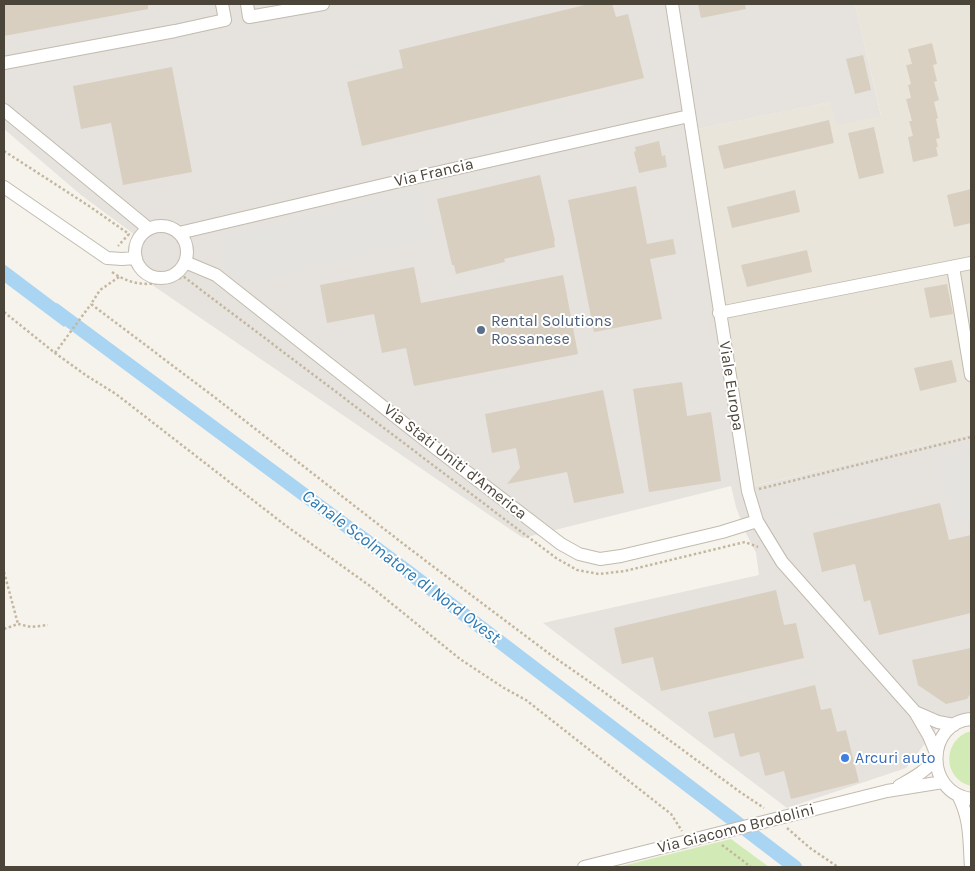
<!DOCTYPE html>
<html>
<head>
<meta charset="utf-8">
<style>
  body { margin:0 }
  #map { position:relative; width:975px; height:871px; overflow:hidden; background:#f6f3ec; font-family:Karla,sans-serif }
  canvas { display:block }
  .frame { position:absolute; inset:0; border:5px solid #4b4439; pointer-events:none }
</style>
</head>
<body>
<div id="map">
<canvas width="975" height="871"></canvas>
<div class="frame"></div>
</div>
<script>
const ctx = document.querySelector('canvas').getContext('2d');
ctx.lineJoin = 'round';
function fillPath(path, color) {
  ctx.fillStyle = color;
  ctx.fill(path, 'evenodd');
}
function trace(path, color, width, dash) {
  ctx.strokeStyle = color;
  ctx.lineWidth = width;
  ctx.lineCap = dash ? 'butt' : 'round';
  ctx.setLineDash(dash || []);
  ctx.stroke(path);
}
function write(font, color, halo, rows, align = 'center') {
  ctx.font = font + ' Karla,sans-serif';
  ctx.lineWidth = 4;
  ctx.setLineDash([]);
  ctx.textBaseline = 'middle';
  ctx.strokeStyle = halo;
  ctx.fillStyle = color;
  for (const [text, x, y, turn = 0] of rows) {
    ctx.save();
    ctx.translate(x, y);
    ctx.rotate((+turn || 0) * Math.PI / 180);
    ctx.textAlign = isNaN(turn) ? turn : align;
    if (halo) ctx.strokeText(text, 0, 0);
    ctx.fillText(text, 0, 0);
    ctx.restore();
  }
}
const residential = new Path2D(`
  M855,4H971V434L750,487L693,130L830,102L881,115Z`);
const industrial = new Path2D(`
  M4,4H855L881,116L837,125L830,102L693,130L751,487L971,434V713L968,712L937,728L906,768L787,808L543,623L759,575L756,553L746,533L736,507L731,486L523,538L139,276L140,247L135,235L81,195L4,129Z`);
const green = new Path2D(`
  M971,731V786C942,779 942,739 971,731Z
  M731,839L769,867H618Z`);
const parking = new Path2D(`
  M421,190L432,237L244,284L228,272L220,236Z
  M971,449V520L953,524L937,457Z`);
const water = new Path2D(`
  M4,264L73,316L64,327L4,282Z`);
const canal = new Path2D(`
  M55,310L407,571L795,867`);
const building = new Path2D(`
  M4,4H148V9L4,36Z
  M589,4H612L616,17L628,14L644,78L362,146L347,82L403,68L399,50Z
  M698,4H745L746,9L701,18Z
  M932,43L937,64L933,65L937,81L934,82L939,100L934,102L938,118L936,119L940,138L936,139L938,147H936L938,156L913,162L908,137L913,136L909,121H912L906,99L911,98L908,85L911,84L906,65L912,64L908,49Z
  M863,55L871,90L855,94L846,59Z
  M172,67L192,172L123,185L111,123L81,129L73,86Z
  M829,120L834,143L724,169L718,146Z
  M874,127L884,173L859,179L848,133Z
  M659,141L662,156L665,155L667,167L639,173L634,152L636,151L635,147Z
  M540,175L555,241H554L555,247L504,259L505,262L456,274L454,265H452L437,199Z
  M636,186L647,244L673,239L676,254L650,259L662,319L594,332L568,200Z
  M971,189V223L954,227L947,195Z
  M795,190L800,212L732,228L727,207Z
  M807,250L812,272L747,287L741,265Z
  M414,267L421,303L563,275L578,354L414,386L406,348L382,353L374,314L327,323L320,285Z
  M947,284L953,314L930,318L924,288Z
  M952,360L957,382L920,391L914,368Z
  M682,382L687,416L711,412L721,481L649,492L633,389Z
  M603,390L624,493L574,503L567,472L507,484L520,468L516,448L492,453L485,414Z
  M940,503L949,540L971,535V613L879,635L870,600L864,602L855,564L822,572L813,533Z
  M776,590L784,625L796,623L804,658L661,691L653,657L622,664L614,628Z
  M971,648V693L967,699L946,704L918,685L912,660Z
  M815,685L821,710L831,708L837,732L846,730L859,782L791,799L784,771L765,776L759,752L740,757L734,733L714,738L708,712Z`);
const path = new Path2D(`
  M4,151L89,206L129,234L118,246
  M112,272C136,289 157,285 184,277L556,558L577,570L599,574L625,571L745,542L758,547
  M119,277L100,290L91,304L213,396L410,549L551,655L597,687L740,792L764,808
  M4,312L55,353L87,376L116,394L285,525L370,586L460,659L504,688L526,700L671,814L682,831
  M55,353L91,304
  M759,489L971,437
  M4,572L18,624
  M4,629L18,624L31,627L48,625
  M787,828L810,848L838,867
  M722,845L751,867`);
const minor = new Path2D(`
  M247,4L249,17L323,4
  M672,4L748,491L757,521L782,562L915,712L929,736L936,753
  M4,63L175,31L225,20L222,4
  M4,110L149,229
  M4,187L107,258L122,259L136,258
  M135 252a26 26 0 1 1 52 0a26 26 0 1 1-52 0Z
  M179,233L400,181L689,116
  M185,262L216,275L429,443L561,544L579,554L600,559L621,556L722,532L757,521
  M953,267L971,375
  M719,313L971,263
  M915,712L938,722L954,725
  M971,719C927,722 923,792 971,799
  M899,786C913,778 927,771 936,757
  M958,795C971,820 969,840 971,867
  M584,867L887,791L943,782`);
const markers = [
  [481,330,5,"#5c6f8a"],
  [845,758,5,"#3f7fe0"]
];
const streetNames = [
  ["Via Francia",434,173,-13],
  ["Viale Europa",731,386,81],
  ["Via Stati Uniti d'America",455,462,38],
  ["Via Giacomo Brodolini",736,829,-14]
];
const serviceNames = [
  ["Rental Solutions",491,321],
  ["Rossanese",491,339]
];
const shopNames = [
  ["Arcuri auto",855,758]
];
const waterNames = [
  ["Canale Scolmatore di Nord Ovest",401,567,37]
];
fillPath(residential, '#eae5da');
fillPath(industrial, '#e6e2dd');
fillPath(green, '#d2eab5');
fillPath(parking, '#e5e3e0');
fillPath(water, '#a9d4f2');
trace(canal, '#a9d4f2', 14);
fillPath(building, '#d8cfc1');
trace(minor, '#c2bbae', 14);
trace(path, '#c4b79f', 2.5, [2.5, 2.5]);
trace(minor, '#fff', 12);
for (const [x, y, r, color] of markers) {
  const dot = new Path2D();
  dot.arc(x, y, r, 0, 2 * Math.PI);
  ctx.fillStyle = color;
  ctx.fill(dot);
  trace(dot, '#fff', 2);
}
write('16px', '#4b4439', '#fff', streetNames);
write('16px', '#4e5e75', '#fff', serviceNames, 'left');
write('16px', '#366cbe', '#fff', shopNames, 'left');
write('italic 18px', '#2e7ab2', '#fff', waterNames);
</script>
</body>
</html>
